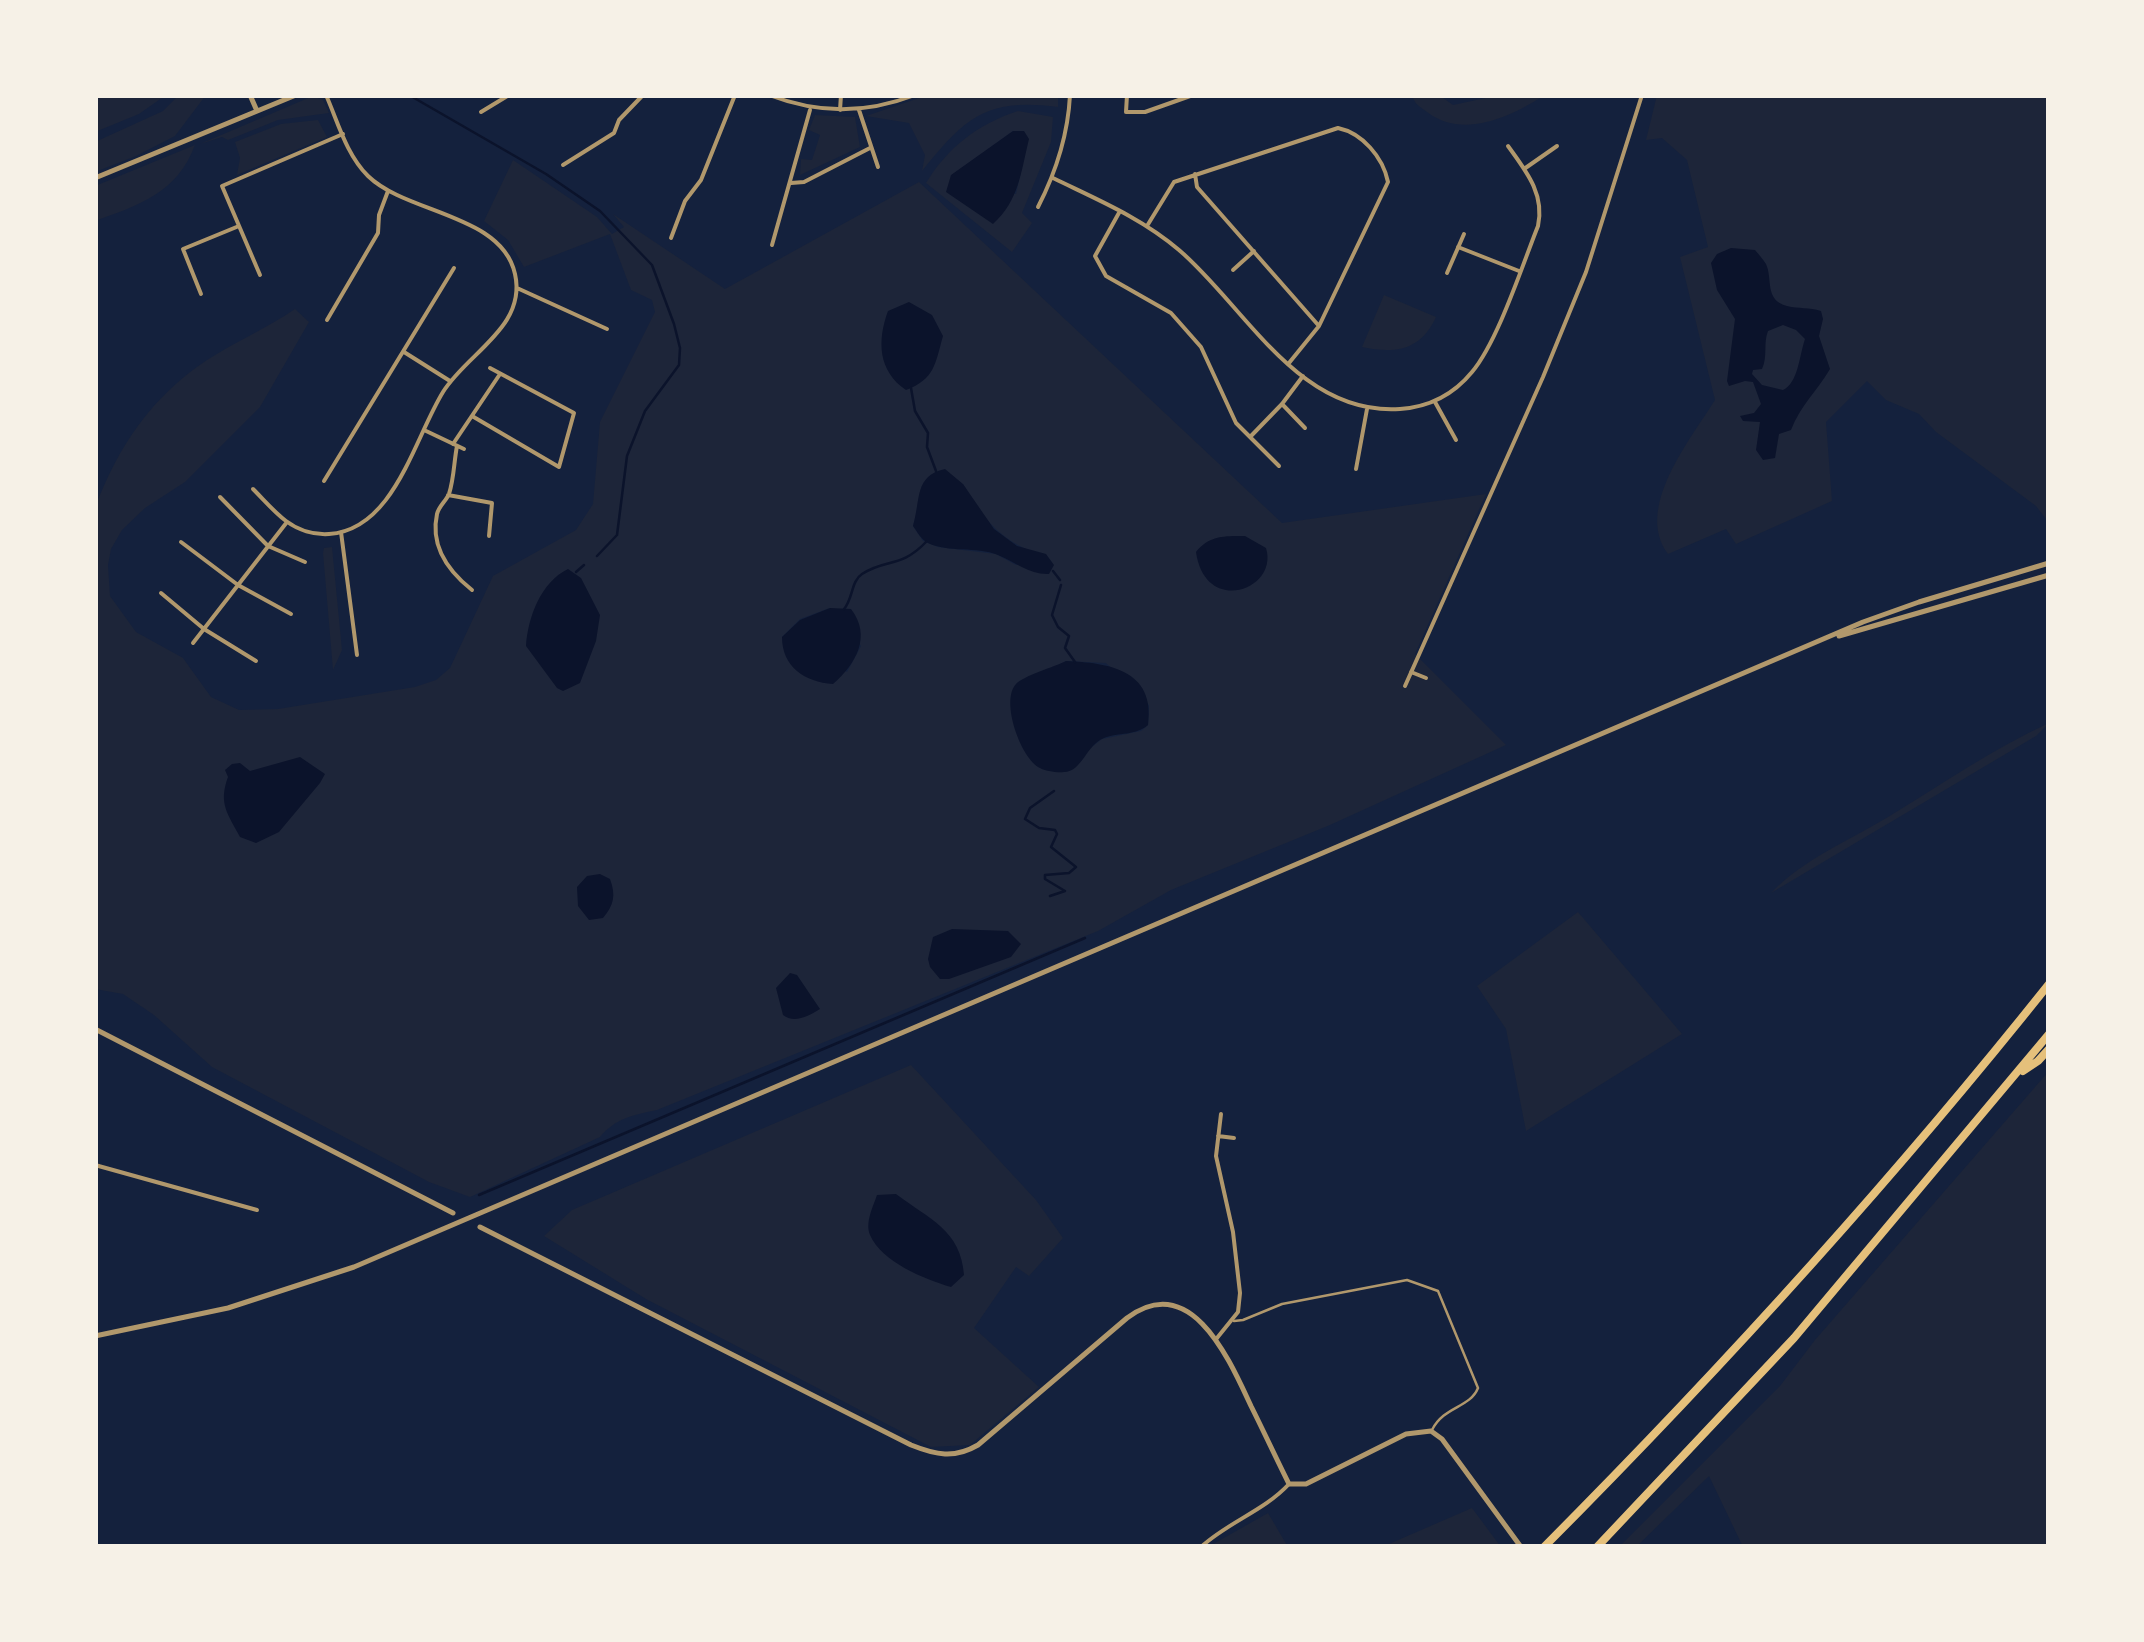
<!DOCTYPE html>
<html>
<head>
<meta charset="utf-8">
<style>
  body { margin:0 }
  #map { position:relative; width:2144px; height:1642px; overflow:hidden; background:#14213d; font-family:"Space Grotesk",sans-serif }
  canvas { display:block }
  .frame { position:absolute; inset:0; border:98px solid #f6f1e7; pointer-events:none }
</style>
</head>
<body>
<div id="map">
<canvas width="2144" height="1642"></canvas>
<div class="frame"></div>
</div>
<script>
const ctx = document.querySelector('canvas').getContext('2d');
ctx.lineJoin = 'round';
function fillPath(path, color) {
  ctx.fillStyle = color;
  ctx.fill(path, 'evenodd');
}
function trace(path, color, width, dash) {
  ctx.strokeStyle = color;
  ctx.lineWidth = width;
  ctx.lineCap = dash ? 'butt' : 'round';
  ctx.setLineDash(dash || []);
  ctx.stroke(path);
}
const green = new Path2D(`
  M95,95H166L139,114L95,132Z
  M179,95H206L175,136L136,156L95,172V142L163,111Z
  M928,95H1058V107C986,98 966,117 922,171L925,155L909,123L866,116Z
  M1412,95H1439L1453,105L1500,95H1545C1512,116 1463,140 1427,112C1419,106 1415,105 1412,95Z
  M1657,95H2049V523L2036,506L1936,432L1919,414L1886,400L1867,381L1826,422L1832,501L1736,544L1726,529L1668,554C1634,508 1690,440 1715,400L1680,257L1708,247L1687,160L1662,138L1646,140Z
  M313,96L323,100L329,113L278,120L228,140L222,137L200,144Z
  M1018,111L1053,117L1051,142L1022,213L1032,223L1012,252L926,183C948,147 978,124 1018,111ZM1013,131L1028,139L1016,194L951,176Z
  M815,115L855,117L860,147L800,175L801,159L812,160L820,135L809,130Z
  M318,120L327,137L237,175L240,158L235,142L281,124Z
  M195,145C177,193 139,205 95,221V186Z
  M513,160L597,217L612,234L624,227L613,214L725,289L919,182L1282,523L1486,494L1415,654L1506,745L1330,825L1171,890L1098,931L657,1110C633,1115 616,1118 600,1137L470,1197L429,1182L212,1067L154,1015L123,994L95,989V508C117,448 152,396 207,360C235,342 267,328 295,309L309,322L260,407L185,482L145,508L122,530L111,549L108,565L110,596L136,632L183,658L211,697L239,710L278,709L415,687L436,680L450,668L493,576L576,530L593,504L600,422L655,312L652,300L631,290L610,234L524,267L508,240L484,221ZM963,484C982,519 1006,547 1046,555L1016,565L996,554L938,547L923,541L913,526L919,505ZM830,608L861,646L847,672L782,637L800,619ZM1066,661L1106,663L1149,705L1148,725L1141,731L1102,739L1088,750L1047,671Z
  M1384,295L1436,317C1421,351 1394,354 1362,347Z
  M332,547L342,650L333,670L323,553L324,548Z
  M2049,723L2036,736L1771,893C1802,860 1850,840 1888,817C1941,785 1992,749 2049,723Z
  M1578,912L1682,1034L1526,1131L1506,1029L1477,986Z
  M911,1065L1036,1200L1063,1238L1029,1276L1016,1267L974,1328L1039,1387L970,1445L931,1447L646,1299L544,1236L572,1210Z
  M2049,1071V1547H1743L1709,1476L1636,1547H1619L1780,1386L1815,1340Z
  M1472,1508L1501,1547H1382Z
  M1268,1513L1288,1547H1212L1215,1543Z`);
const water = new Path2D(`
  M1013,131H1024L1029,139C1021,171 1019,201 993,224L946,192L951,175Z
  M1731,248L1755,250C1759,255 1763,259 1766,264C1773,279 1764,300 1787,306C1799,309 1809,307 1821,311L1823,319L1819,336L1830,369C1817,391 1800,406 1791,430L1779,434L1775,458L1763,460L1756,450L1760,422L1743,421L1740,416L1754,413L1761,404L1753,382L1745,381L1729,386L1727,381L1735,319L1717,290L1711,263L1717,254ZM1783,325L1796,330L1805,339C1799,357 1798,383 1783,390L1762,385L1752,374L1753,370L1762,369C1768,356 1763,344 1768,331Z
  M909,302L932,315L943,336C935,364 935,379 906,390C878,371 877,341 888,311Z
  M945,469L963,484L994,529L1017,546L1046,554L1054,565L1049,574C1030,575 1015,562 998,555C976,546 949,553 928,543C921,539 918,533 913,526C921,499 914,476 945,469Z
  M1245,536L1266,548C1279,590 1205,616 1196,552C1209,535 1226,536 1245,536Z
  M568,569L581,578L600,615L596,641L580,683L563,691L557,688L526,646C528,617 541,582 568,569Z
  M830,608L851,609C872,636 856,664 833,684C805,682 782,667 782,637L800,620Z
  M1066,661C1107,663 1156,669 1148,725C1135,736 1119,732 1104,738C1086,745 1082,772 1064,772C1058,773 1045,771 1040,768C1021,759 1000,701 1016,684C1023,676 1054,667 1066,661Z
  M300,757L325,774L320,783L279,832L256,843L240,837C228,814 218,804 228,777L225,770L232,764L240,763L250,771Z
  M600,874L610,879C616,895 614,905 603,918L589,920L578,906L577,887L587,876Z
  M952,929L1008,931L1021,944L1011,957L949,979H940L930,967L928,959L933,937Z
  M790,973L797,975L820,1009C809,1016 794,1024 783,1015L776,988Z
  M896,1194C929,1219 961,1230 964,1275L951,1287C924,1279 882,1262 870,1235C865,1222 873,1207 877,1195Z`);
const stream = new Path2D(`
  M409,95L546,174L600,211L652,265L674,324L680,348L679,365L645,411L627,456L617,535L597,556
  M911,388L915,411L928,433L927,447L936,471
  M1053,571L1060,580
  M576,572L584,565
  M1061,585L1052,615L1058,627L1069,636L1065,648L1075,662
  M844,609C853,599 851,581 862,574C886,558 900,569 926,542
  M1050,896L1065,891L1045,879V875L1069,873L1076,867L1051,847L1057,834L1055,830L1039,828L1025,819L1030,808L1054,791
  M479,1195L1085,938`);
const service = new Path2D(`
  M1234,1321L1243,1320L1282,1304L1407,1280L1438,1291L1478,1388C1470,1408 1444,1406 1432,1430`);
const minor = new Path2D(`
  M769,95C819,114 865,114 915,95
  M1127,95L1126,112H1145L1193,95
  M840,110L841,95
  M859,110L878,167
  M481,112L509,95
  M563,165L614,133L619,120L643,95
  M1524,169L1557,146
  M1195,174L1197,187L1319,326
  M1053,178C1096,199 1142,218 1179,250C1245,306 1298,416 1400,409C1429,407 1454,394 1472,372C1498,341 1522,266 1538,226C1545,194 1526,171 1508,146
  M791,183L804,182L870,148
  M1038,207C1056,172 1068,135 1070,95
  M1120,211L1095,256L1106,276L1171,313L1201,347L1236,423L1279,466
  M1147,226L1174,182L1338,128C1362,133 1383,157 1388,182L1319,326L1289,363
  M671,238L685,201L701,180L735,95
  M772,245L810,110
  M1458,247L1519,271
  M1233,270L1254,251
  M1447,273L1464,234
  M260,275L222,186L343,134
  M517,288L607,329
  M201,294L183,249L239,226
  M327,320L378,233L379,215L388,191
  M404,352L450,381
  M1435,402L1456,440
  M1282,404L1305,428
  M472,416L559,467L574,413L490,368
  M424,430L464,449
  M1251,436L1282,404L1303,376
  M453,444L500,374
  M457,446C454,461 454,479 449,494C446,501 439,506 437,514C430,546 448,571 472,590
  M1356,469L1367,409
  M324,481L454,268
  M253,489C264,500 274,512 286,521C298,530 314,535 329,534C394,530 414,439 443,392C467,353 527,327 515,274C502,214 407,214 368,176C346,154 338,122 326,95
  M448,495L492,503L489,536
  M220,497L268,546L305,562
  M341,532L357,655
  M181,542L238,585L291,614
  M161,593L204,629L256,661
  M193,643L287,522
  M1411,672L1426,678
  M1405,686L1543,377L1586,272L1642,95
  M1218,1136L1234,1138
  M95,1165L257,1210
  M1217,1338L1238,1312L1240,1293L1233,1232L1216,1156L1221,1114
  M1201,1547C1228,1522 1264,1511 1289,1484`);
const tertiary = new Path2D(`
  M250,95L257,111
  M95,178L296,95
  M1839,636L2049,575
  M95,1029L453,1213
  M480,1227L911,1445C936,1455 954,1459 978,1445L1127,1318C1191,1270 1229,1359 1251,1406C1264,1432 1276,1458 1289,1484H1306L1406,1434L1431,1431L1442,1439L1521,1547
  M95,1336L228,1308L354,1267L1863,622L1919,602L2049,563`);
const motorway = new Path2D(`
  M2023,1071L2038,1061L2049,1049
  M1544,1547C1722,1368 1892,1181 2049,984
  M1597,1547L1794,1338L2049,1034`);
fillPath(green, '#1d2539');
fillPath(water, '#0b132b');
trace(stream, '#0b132b', 2.5);
trace(service, '#b1986c', 2.5);
trace(minor, '#b1986c', 4);
trace(tertiary, '#b1986c', 5);
trace(motorway, '#e5c07b', 8);
</script>
</body>
</html>
